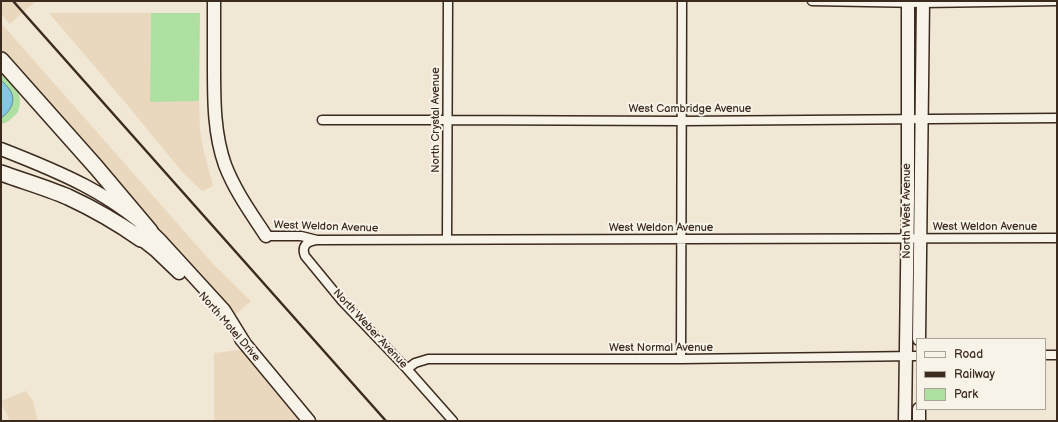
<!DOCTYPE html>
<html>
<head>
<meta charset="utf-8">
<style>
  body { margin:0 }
  #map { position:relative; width:1058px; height:422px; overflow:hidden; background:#f1e7d5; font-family:"Balsamiq Sans",sans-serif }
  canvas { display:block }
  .frame { position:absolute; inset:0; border:2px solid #3b2a1e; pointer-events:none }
  .legend { position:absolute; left:916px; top:338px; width:130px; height:72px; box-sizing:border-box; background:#f7f3e8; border:1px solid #aca397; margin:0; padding:5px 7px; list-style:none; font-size:12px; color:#3b2a1e }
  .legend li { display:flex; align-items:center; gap:8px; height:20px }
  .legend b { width:20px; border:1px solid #aca397 }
</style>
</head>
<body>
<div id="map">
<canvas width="1058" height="422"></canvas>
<div class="frame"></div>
<ul class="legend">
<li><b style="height:5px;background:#f7f3e8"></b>Road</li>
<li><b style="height:5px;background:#3b2a1e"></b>Railway</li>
<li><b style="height:11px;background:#aee0a1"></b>Park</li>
</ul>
</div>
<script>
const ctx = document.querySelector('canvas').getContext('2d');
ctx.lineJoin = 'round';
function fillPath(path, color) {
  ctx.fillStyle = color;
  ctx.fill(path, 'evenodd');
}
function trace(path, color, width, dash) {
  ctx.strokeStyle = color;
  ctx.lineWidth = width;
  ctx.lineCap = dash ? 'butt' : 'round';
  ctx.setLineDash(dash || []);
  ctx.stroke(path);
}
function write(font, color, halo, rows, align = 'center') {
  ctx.font = font + ' "Balsamiq Sans",sans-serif';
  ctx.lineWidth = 4;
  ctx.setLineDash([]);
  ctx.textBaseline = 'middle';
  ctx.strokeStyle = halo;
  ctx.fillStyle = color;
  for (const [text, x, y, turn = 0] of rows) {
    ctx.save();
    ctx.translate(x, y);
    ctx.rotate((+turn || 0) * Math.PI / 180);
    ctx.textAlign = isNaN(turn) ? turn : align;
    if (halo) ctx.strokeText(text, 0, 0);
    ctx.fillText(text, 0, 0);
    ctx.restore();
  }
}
const built = new Path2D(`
  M1,1H36L10,24L1,14Z
  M49,13H151L150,101H199L200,129L203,148L213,186L202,191L183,173L124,101Z
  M1,23L213,264L251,301L235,315L1,50Z
  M254,348L318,421H214V353Z
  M26,391L33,401L38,421H10L1,403V401Z`);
const green = new Path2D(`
  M151,13H200L199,101L150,102Z
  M1,70C10,81 24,93 19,108C18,112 17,114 14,116C10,120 7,123 1,124V118L11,91L1,80Z`);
const water = new Path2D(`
  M1,80C4,83 7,86 10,90C17,101 10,112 1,118Z`);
const street = new Path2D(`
  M812,1L923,3L1057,1
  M322,120H447L682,121L1057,118
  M266,236H301L317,240L1057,238
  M447,239L448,1
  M317,240C307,241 301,246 305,256L342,301L407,369L453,421
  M1045,355H1057
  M681,359L682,1
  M407,369L415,363L428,359H681L917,356`);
const secondary = new Path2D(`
  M214,1C214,23 214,46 214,68C214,101 214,134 225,165C235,191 251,213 266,236
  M1,149C60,172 114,194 160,240L224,310L245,344
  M141,239L155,250L179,273
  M241,339L309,421
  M919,339L923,1
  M905,421L908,200V1
  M919,421V409`);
const highway = new Path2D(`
  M1,60L96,167L150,231
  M1,173C23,181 47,188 68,197C94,209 118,223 141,239`);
const rail = new Path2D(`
  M13,1L386,421`);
const streetNames = [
  ["West Cambridge Avenue",690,109],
  ["North Crystal Avenue",436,120,-90],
  ["North West Avenue",907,211,-90],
  ["West Weldon Avenue",326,227,2],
  ["West Weldon Avenue",985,227],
  ["West Weldon Avenue",661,228],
  ["North Motel Drive",229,327,49],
  ["North Weber Avenue",370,329,47],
  ["West Normal Avenue",661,348]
];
fillPath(built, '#ead8be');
fillPath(green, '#aee0a1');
fillPath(water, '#82c7e3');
trace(water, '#668894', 1);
trace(street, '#3b2a1e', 11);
trace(secondary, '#3b2a1e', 15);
trace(highway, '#3b2a1e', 18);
trace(street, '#f7f3e8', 8);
trace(secondary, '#f7f3e8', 12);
trace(highway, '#f7f3e8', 15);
trace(rail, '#3b2a1e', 2.5);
write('11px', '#3b2a1e', '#f7f3e8', streetNames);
</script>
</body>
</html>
